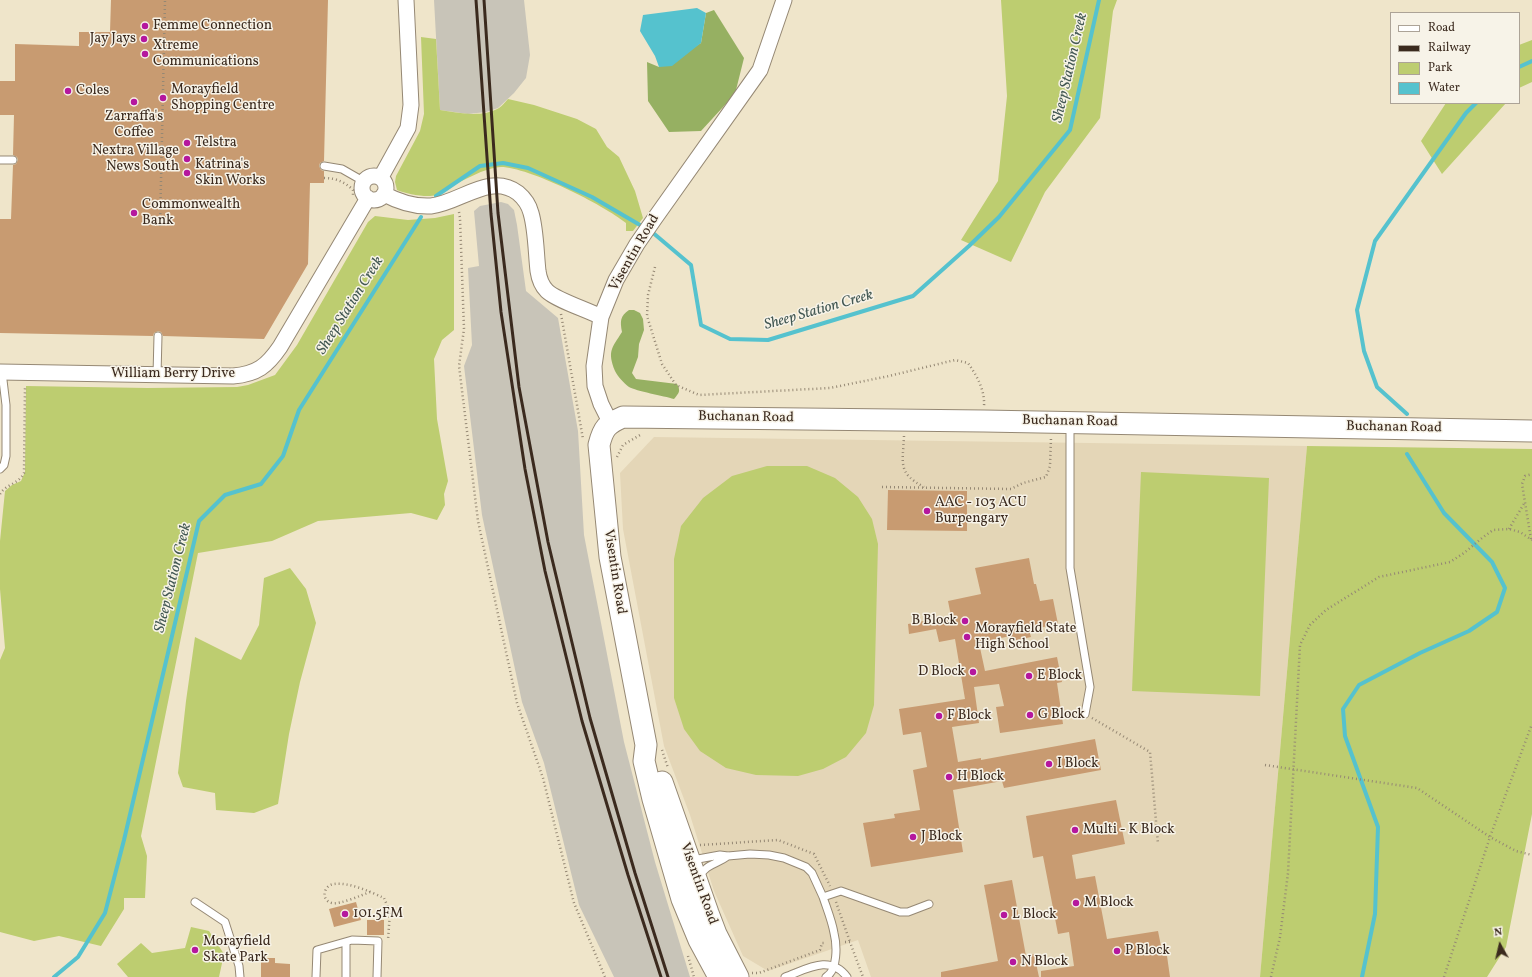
<!DOCTYPE html>
<html>
<head>
<meta charset="utf-8">
<style>
  body { margin:0 }
  #map { position:relative; width:1532px; height:977px; overflow:hidden; background:#efe5ca; font-family:Vollkorn,serif }
  canvas { display:block }
  .legend { position:absolute; left:1390px; top:12px; width:130px; height:92px; box-sizing:border-box; background:#f7f3e8; border:1px solid #aca397; margin:0; padding:5px 7px; list-style:none; font-size:12px; color:#3b2a1e }
  .legend li { display:flex; align-items:center; gap:8px; height:20px }
  .legend b { width:20px; border:1px solid #aca397 }
  .north { position:absolute; left:1480px; top:925px; width:40px; height:40px; -webkit-text-stroke:3px #f7f3e8; paint-order:stroke; rotate:352deg; font-size:11px; font-weight:700; line-height:16px; text-align:center; color:#3b2a1e }
  .north::after { content:''; display:block; margin:auto; width:14px; height:18px; background:#3b2a1e; clip-path:polygon(50% 0,100% 100%,50% 72%,0 100%) }
</style>
</head>
<body>
<div id="map">
<canvas width="1532" height="977"></canvas>
<ul class="legend">
<li><b style="height:5px;background:#fff"></b>Road</li>
<li><b style="height:5px;background:#3b2a1e"></b>Railway</li>
<li><b style="height:11px;background:#bdcd70"></b>Park</li>
<li><b style="height:11px;background:#55c2ce"></b>Water</li>
</ul>
<div class="north">N</div>
</div>
<script>
const ctx = document.querySelector('canvas').getContext('2d');
ctx.lineJoin = 'round';
function fillPath(path, color) {
  ctx.fillStyle = color;
  ctx.fill(path, 'evenodd');
}
function trace(path, color, width, dash) {
  ctx.strokeStyle = color;
  ctx.lineWidth = width;
  ctx.lineCap = dash ? 'butt' : 'round';
  ctx.setLineDash(dash || []);
  ctx.stroke(path);
}
function write(font, color, halo, rows, align = 'center') {
  ctx.font = font + ' Vollkorn,serif';
  ctx.lineWidth = 3;
  ctx.setLineDash([]);
  ctx.textBaseline = 'middle';
  ctx.strokeStyle = halo;
  ctx.fillStyle = color;
  for (const [text, x, y, turn = 0] of rows) {
    ctx.save();
    ctx.translate(x, y);
    ctx.rotate((+turn || 0) * Math.PI / 180);
    ctx.textAlign = isNaN(turn) ? turn : align;
    if (halo) ctx.strokeText(text, 0, 0);
    ctx.fillText(text, 0, 0);
    ctx.restore();
  }
}
const built = new Path2D(`
  M654,437L1307,446L1260,977H871L858,940L768,971L743,956L714,891L690,815L664,746L623,529L620,473Z`);
const industrial = new Path2D(`
  M434,0H524L530,55L526,78L514,93L498,108L486,112L468,114L440,110Z
  M501,202L508,204L514,210L517,225L526,291L558,318L578,431L584,535L624,742L655,862L690,977H614L579,905L544,763L522,702L482,515L464,366L472,345L468,268L479,266L474,211L480,206Z`);
const green = new Path2D(`
  M1001,0H1117L1113,11L1100,118L1045,192L1011,262L961,240L998,181L1007,96Z
  M421,37L436,39L440,110C458,113 482,118 499,108C502,106 505,102 508,99L534,105L577,119L596,129L607,147L619,157L635,191L643,218L633,231H626V223C604,205 528,167 501,167C486,167 460,182 447,189C444,191 440,194 436,195C427,198 407,194 397,190L395,182L396,176L420,131L424,114Z
  M1532,40V82L1519,88V45Z
  M1446,103H1506L1442,174L1421,141Z
  M454,214V330L442,340L434,359L437,419L448,481L444,494L445,505L437,520L411,513L318,521L272,541L198,553L141,836L147,856L145,898H124V909L101,946L59,936L34,941L0,932V660L5,648L0,589V541L5,491L12,485L21,481L25,472L26,386L148,388L237,387L248,385L275,375L297,345L368,222L375,216L408,220L435,218Z
  M1307,446L1532,449V814L1506,947L1487,977H1260Z
  M767,466H807L835,478L858,497L872,519L878,544L874,705L866,733L846,757L823,769L798,776L756,775L726,768L700,751L684,729L674,698V559L681,526L703,498L732,476Z
  M1141,472L1269,478L1260,696L1132,691Z
  M290,568L306,589L316,623L300,682L289,734L278,804L254,813L216,810L215,793L183,787L178,773L186,701L195,637L241,660L259,625L264,578Z
  M191,927L209,931L224,954L219,977H128L117,964L141,943L152,953L185,948Z`);
const forest = new Path2D(`
  M714,10L744,58L735,94L701,131L669,132L648,101L647,62L659,67L701,43L706,13Z
  M629,310H634L640,313L643,319L644,330L639,344L638,357L632,373L636,379L677,384C681,391 679,393 674,399C664,396 636,391 629,387C624,383 618,377 615,371C607,351 612,348 622,332C620,321 620,316 629,310Z`);
const water = new Path2D(`
  M697,8L706,13L701,43L672,66L659,67L655,56L640,31L643,15Z`);
const stream = new Path2D(`
  M1519,67L1532,61
  M436,196L480,166L503,163L528,168L592,197L652,232L691,265L701,325L730,339L768,340L913,296L969,246L999,217L1070,130L1099,0
  M1407,414L1377,387L1364,351L1357,310L1375,241L1466,113L1476,103
  M54,977L78,957L105,913L124,840L199,521L225,495L261,484L283,456L299,410L421,217
  M1362,977L1375,914L1378,827L1345,736L1343,709L1359,685L1420,653L1469,631L1497,612L1505,588L1492,562L1444,513L1407,454`);
const building = new Path2D(`
  M111,0H328L324,161L320,163L319,166L321,170L324,171V183H310L308,264L264,339L163,336L161,332L158,331L154,333L153,336L0,333V219H11L13,165L16,164L18,160L17,157L13,155L14,115H0V81H15V44L79,46V32H110Z
  M888,490L967,491V531L887,530Z
  M1029,558L1034,584H1036L1040,601L1053,599L1058,624L1029,630L1031,637L1012,641L1010,636L979,643L985,671L1057,657L1062,682L1057,683L1063,724L1000,733L996,707L1004,706L999,684L974,687L979,723L952,727L958,762L981,758V760L1095,739L1101,770L1004,788L1002,781L953,790L963,852L871,867L863,823L895,818L894,814L920,810L913,770L927,767L921,732L903,735L899,709L965,699L955,639L939,642L936,629L909,634L908,624L951,616L948,601L981,594L975,568Z
  M1116,800L1125,844L1072,855L1076,879L1095,876L1107,939L1158,931L1163,956H1167L1170,977H1041V971L1074,966L1069,932L1058,934L1043,856L1033,858L1026,816Z
  M1012,880L1026,956L1034,954L1039,977H941V972L998,961L984,885Z
  M356,902L361,920L334,927L329,909Z
  M367,920H384V935H367Z
  M261,958H275V963L290,964V977H261Z`);
const path = new Path2D(`
  M324,178C336,178 345,182 353,190V196
  M459,212L460,218L464,329L459,366L478,521L517,703L543,778L574,903L605,977
  M160,226L165,0
  M655,267L648,295L647,316L662,364L676,385L699,395L830,388L889,376L955,360L968,363C977,376 985,390 984,406
  M561,314L583,439
  M904,436C903,463 897,473 924,487
  M617,457L623,445L640,435
  M882,487L1011,489L1023,483L1046,477L1050,466L1051,438
  M0,494C6,484 19,484 24,473L25,386
  M1509,529L1525,502
  M1531,539L1522,484L1525,476L1532,474
  M1092,718L1150,752L1158,844
  M662,750L668,768
  M1265,765L1417,788L1490,837L1516,851L1532,855
  M700,845L778,840L814,854L830,886
  M370,892C362,895 339,905 332,903C320,900 324,885 334,884C349,882 371,892 384,898L390,912L388,940
  M836,902L850,942
  M845,942H850L863,977
  M688,956L694,977
  M752,973H759L820,950L822,943H826
  M1271,977L1280,937L1288,873L1300,645L1310,625L1326,610L1379,577L1450,562L1464,553L1482,538L1493,530L1509,529L1520,532L1532,540
  M1444,977L1490,837L1532,724`);
const service = new Path2D(`
  M0,160H13
  M324,166L342,169L363,181
  M157,375L158,336
  M1070,424V568L1090,687L1085,714
  M0,469L4,465L6,456V405L2,372
  M692,858L698,859L720,855L728,856L750,854L769,855L784,858L806,867L812,873L823,897L841,891L900,912H908L929,904
  M699,877C707,863 716,865 728,856
  M823,897C827,909 832,921 834,933C837,945 838,970 826,977
  M195,902L225,922L239,966L240,977
  M316,977L317,950L352,940L378,941L377,977
  M346,977V942
  M785,977C807,969 830,954 847,977`);
const minor = new Path2D(`
  M362 188a12 12 0 1 1 24 0a12 12 0 1 1-24 0Z
  M381,177L408,128L411,105L406,0
  M384,194C399,202 414,207 431,206C460,203 490,172 518,193C524,198 529,205 531,213C536,230 536,253 538,271C539,278 541,285 547,291C556,300 588,310 601,317
  M0,372L233,376C257,374 267,366 280,347L368,198
  M610,422L601,404L595,386L594,366L601,317L616,280L637,244L655,218L760,70L784,0`);
const secondary = new Path2D(`
  M662,782L708,913L716,934L738,977
  M719,977L699,940L682,899L653,799L644,761L646,745L610,557L599,445C603,428 607,424 623,417L984,421L1532,431`);
const rail = new Path2D(`
  M476,0L491,214L501,312L525,469L545,571L582,721L628,875L661,977
  M484,0L498,213L519,387L548,542L590,718L635,873L668,977`);
const markers = [
  [145,26,4,"#b5179e"],
  [144,39,4,"#b5179e"],
  [145,54,4,"#b5179e"],
  [68,91,4,"#b5179e"],
  [163,98,4,"#b5179e"],
  [134,102,4,"#b5179e"],
  [187,143,4,"#b5179e"],
  [187,159,4,"#b5179e"],
  [187,173,4,"#b5179e"],
  [134,213,4,"#b5179e"],
  [927,511,4,"#b5179e"],
  [965,621,4,"#b5179e"],
  [967,637,4,"#b5179e"],
  [973,672,4,"#b5179e"],
  [1029,676,4,"#b5179e"],
  [1030,715,4,"#b5179e"],
  [939,716,4,"#b5179e"],
  [1049,764,4,"#b5179e"],
  [949,777,4,"#b5179e"],
  [1075,830,4,"#b5179e"],
  [913,837,4,"#b5179e"],
  [1076,903,4,"#b5179e"],
  [345,914,4,"#b5179e"],
  [1004,915,4,"#b5179e"],
  [195,950,4,"#b5179e"],
  [1117,951,4,"#b5179e"],
  [1013,962,4,"#b5179e"]
];
const poiNames = [
  ["Femme Connection",153,26],
  ["Jay Jays",136,39,"right"],
  ["Xtreme",153,46],
  ["Communications",153,62],
  ["Morayfield",171,90],
  ["Shopping Centre",171,106],
  ["Coles",76,91],
  ["Zarraffa's",134,117,"center"],
  ["Coffee",134,133,"center"],
  ["Telstra",195,143],
  ["Nextra Village",179,151,"right"],
  ["News South",179,167,"right"],
  ["Katrina's",195,165],
  ["Skin Works",195,181],
  ["Commonwealth",142,205],
  ["Bank",142,221],
  ["AAC - 103 ACU",935,503],
  ["Burpengary",935,519],
  ["B Block",957,621,"right"],
  ["Morayfield State",975,629],
  ["High School",975,645],
  ["D Block",965,672,"right"],
  ["E Block",1037,676],
  ["G Block",1038,715],
  ["F Block",947,716],
  ["I Block",1057,764],
  ["H Block",957,777],
  ["Multi - K Block",1083,830],
  ["J Block",921,837],
  ["M Block",1084,903],
  ["101.5FM",353,914],
  ["L Block",1012,915],
  ["Morayfield",203,942],
  ["Skate Park",203,958],
  ["P Block",1125,951],
  ["N Block",1021,962]
];
const streetNames = [
  ["Visentin Road",635,253,-60],
  ["William Berry Drive",173,374],
  ["Buchanan Road",746,418,1],
  ["Buchanan Road",1070,422,1],
  ["Buchanan Road",1394,428,1],
  ["Visentin Road",614,572,81],
  ["Visentin Road",698,884,70]
];
const waterNames = [
  ["Sheep Station Creek",1071,68,-77],
  ["Sheep Station Creek",351,306,-58],
  ["Sheep Station Creek",819,311,-16],
  ["Sheep Station Creek",174,578,-76]
];
fillPath(built, '#e4d6b7');
fillPath(industrial, '#c8c4b8');
fillPath(green, '#bdcd70');
fillPath(forest, '#96b062');
fillPath(water, '#55c2ce');
trace(stream, '#55c2ce', 4);
fillPath(building, '#c89b71');
trace(service, '#958874', 9);
trace(minor, '#958874', 17);
trace(secondary, '#958874', 23);
trace(path, '#958874', 2.5, [1, 3]);
trace(service, '#fff', 7);
trace(minor, '#fff', 15);
trace(secondary, '#fff', 21);
trace(rail, '#3b2a1e', 3);
for (const [x, y, r, color] of markers) {
  const dot = new Path2D();
  dot.arc(x, y, r, 0, 2 * Math.PI);
  ctx.fillStyle = color;
  ctx.fill(dot);
  trace(dot, '#f7f3e8', 1.5);
}
write('14px', '#3b2a1e', '#f7f3e8', poiNames, 'left');
write('14px', '#3b2a1e', '#f7f3e8', streetNames);
write('italic 15px', '#435853', '#f7f3e8', waterNames);
</script>
</body>
</html>
